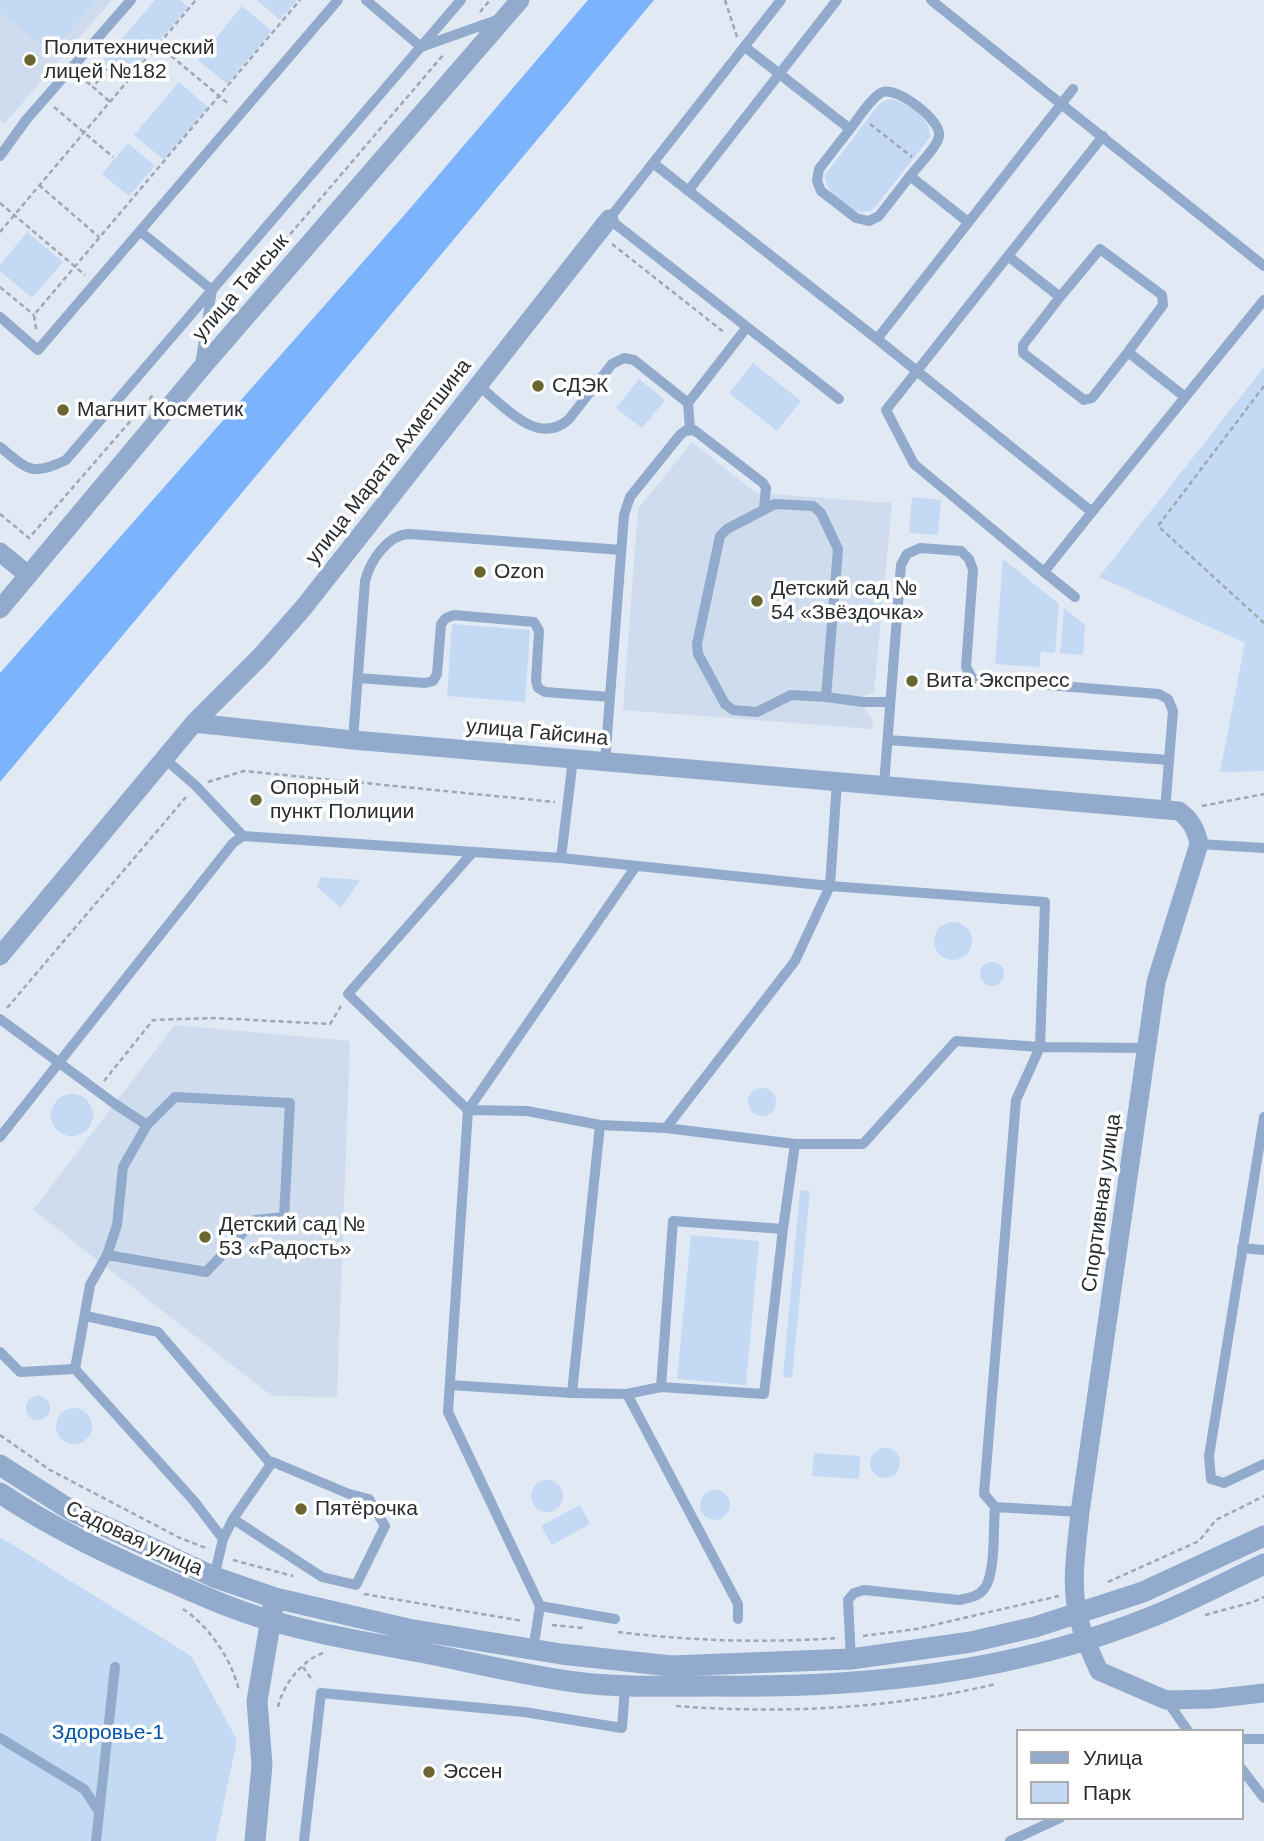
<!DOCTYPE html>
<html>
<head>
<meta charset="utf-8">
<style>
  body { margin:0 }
  #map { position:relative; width:1264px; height:1841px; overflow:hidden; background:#e1e9f5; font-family:Arial,sans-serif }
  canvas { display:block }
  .legend { position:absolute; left:1016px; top:1729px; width:228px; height:91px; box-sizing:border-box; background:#fff; border:2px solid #a9abac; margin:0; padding:9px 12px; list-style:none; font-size:21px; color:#292c30 }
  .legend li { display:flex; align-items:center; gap:14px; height:35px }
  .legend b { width:35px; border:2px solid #a9abac }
</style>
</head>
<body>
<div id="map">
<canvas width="1264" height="1841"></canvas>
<ul class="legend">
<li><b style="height:9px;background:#92abcc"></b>Улица</li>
<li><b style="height:19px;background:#c4d9f4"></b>Парк</li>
</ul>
</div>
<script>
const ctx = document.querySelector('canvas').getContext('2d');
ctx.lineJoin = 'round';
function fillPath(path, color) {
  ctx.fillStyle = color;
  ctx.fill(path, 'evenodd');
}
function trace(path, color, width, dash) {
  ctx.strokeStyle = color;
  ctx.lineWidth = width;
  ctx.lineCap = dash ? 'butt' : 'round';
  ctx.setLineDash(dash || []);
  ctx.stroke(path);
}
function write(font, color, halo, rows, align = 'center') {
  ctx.font = font + ' Arial,sans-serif';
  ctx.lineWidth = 7;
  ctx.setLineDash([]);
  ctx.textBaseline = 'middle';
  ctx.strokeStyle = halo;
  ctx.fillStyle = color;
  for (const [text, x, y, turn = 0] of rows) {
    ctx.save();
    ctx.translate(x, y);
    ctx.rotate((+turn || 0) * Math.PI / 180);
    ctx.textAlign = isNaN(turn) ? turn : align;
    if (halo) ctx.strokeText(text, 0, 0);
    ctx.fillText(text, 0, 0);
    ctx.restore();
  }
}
const built = new Path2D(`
  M0,0H112L4,124L0,121Z
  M692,442L756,493L892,503L874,693L864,696L863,702V707L873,720L872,729L623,710L638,509Z
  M175,1025L350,1041L337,1397L272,1396L33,1210Z`);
const green = new Path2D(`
  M0,0H96L51,54L0,11Z
  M155,0H180L188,7L125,81L102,62Z
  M257,0H297L280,20Z
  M242,6L272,31L227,84L198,60Z
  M179,82L208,107L164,160L134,135Z
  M889,99C905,100 933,120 930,137L875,207L871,211L860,212C845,207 825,192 825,175L879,104Z
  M128,143L155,166L129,196L102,174Z
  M27,232L63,262L32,298L0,271V265Z
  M753,363L801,401L777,431L729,393Z
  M1264,367V771L1220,772L1245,643L1099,577Z
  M639,379L665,400L642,428L616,408Z
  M912,497L941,500L938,535L909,533Z
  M1003,559L1059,604L1055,653L1041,652L1039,667L995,664Z
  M1064,608L1085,625L1083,655L1060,653Z
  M452,624L530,630L525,702L447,696Z
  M321,877L360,880L341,908L317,887Z
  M934 941a19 19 0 1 1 38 0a19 19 0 1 1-38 0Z
  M980 974a12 12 0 1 1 24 0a12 12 0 1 1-24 0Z
  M748 1102a14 14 0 1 1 28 0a14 14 0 1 1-28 0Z
  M51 1115a21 21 0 1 1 42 0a21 21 0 1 1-42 0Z
  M800,1190L810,1191L792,1378L783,1377Z
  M691,1235L759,1241L746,1385L677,1379Z
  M26 1408a12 12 0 1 1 24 0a12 12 0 1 1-24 0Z
  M56 1426a18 18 0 1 1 36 0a18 18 0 1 1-36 0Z
  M870 1463a15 15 0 1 1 30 0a15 15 0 1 1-30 0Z
  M814,1453L860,1456L859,1479L812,1476Z
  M531 1496a16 16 0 1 1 32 0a16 16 0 1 1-32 0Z
  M700 1505a15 15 0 1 1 30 0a15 15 0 1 1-30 0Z
  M580,1505L590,1524L552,1545L541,1526Z
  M0,1537L191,1656L237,1740L216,1841H0Z`);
const forest = new Path2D(`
  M588,0H654L0,782V673L407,212Z`);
const path = new Path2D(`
  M725,0L737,37
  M480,12L490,0
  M158,45L230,105
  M80,76L93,87
  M109,101L93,87L109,68
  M54,107L113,157
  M870,124L912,157
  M39,185L99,237
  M0,203L85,275
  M0,232L196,0
  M612,244L725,333
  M246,286L444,54
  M0,287L34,315
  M36,329L34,315L300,0
  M1264,386L1158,526L1264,623
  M0,514L29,538L153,395
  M208,782L244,771L555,802
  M1202,806L1264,794
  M7,1008L186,797
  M104,1081L153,1020L215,1018L330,1024L341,1006
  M0,1435L50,1470L180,1538L206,1548
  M233,1560L293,1576
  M1108,1582L1199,1541L1216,1520L1264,1496
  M364,1594L523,1621
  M183,1609C210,1627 232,1660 239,1691
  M1205,1615L1253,1602L1264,1597
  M552,1625L583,1628
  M618,1632C691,1641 764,1643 838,1638
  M863,1636L916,1629L1059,1596
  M303,1667L313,1681
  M676,1706C781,1714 892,1709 996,1684
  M278,1707C283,1685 301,1661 323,1653`);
const service = new Path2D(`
  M366,0L421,47L497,20
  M781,0L609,219L839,399
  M931,0L1264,266
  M745,47L850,129L819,169L817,181L821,191L856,218L869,221L879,216L910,176L968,222
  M850,129C857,120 873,95 883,92C897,87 942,120 939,136C938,146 917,167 910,176
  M0,156L26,120L131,0
  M653,163L877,339L1092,512L1264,300
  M688,191L837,0
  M141,232L212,290L200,365
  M1008,256L1060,297L1023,345V353L1084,400L1092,398L1128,352L1185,397
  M1060,297L1100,249L1162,295L1163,305L1128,352
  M0,317L38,350L338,0
  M877,339L1073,89
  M478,385C503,405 538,448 569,419L612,364L624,358L634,360L688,403L747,327
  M688,403L690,430
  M0,447C27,469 31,477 66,460L461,0
  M1092,512L1044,572L914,464L886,410L1103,136
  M1044,572L1075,597
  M358,678L425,683L433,681L437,674L441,624L446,618L454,615L534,622L539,631L536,681L538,688L545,692L610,697
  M826,697L791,695L757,712L733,710L725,704L698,654L697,644L720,536L727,529L775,504L813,506L821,513L838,549L826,697L863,702H890
  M353,740L365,581C370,561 388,534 410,534L621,550
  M888,740L1169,760
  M164,758L196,786L243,836
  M605,762L624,515L630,497L680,435L685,431L694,430L763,483L766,488L764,508
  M884,785L901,565L907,554L920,548L961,551L969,559L973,570L966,667L973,679L1159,694L1168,699L1173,711L1165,810
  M1199,844L1264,848
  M473,852L348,994L468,1110L636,866
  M561,858L573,759
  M0,1019L115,1104L147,1125
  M1264,1117L1209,1456L1211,1479L1224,1483L1264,1464
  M666,1128L795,961L830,886L837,781
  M0,1137L233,843L243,836L561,858L830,886L1045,902L1040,1047L1016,1100L984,1494L995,1507L1080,1512
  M795,1144H863L956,1041L1040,1047L1147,1048
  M1242,1248L1264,1250
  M86,1316L158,1332L271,1464L233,1519L223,1539L214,1577
  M0,1352L20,1372L75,1369
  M75,1369L90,1285L107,1255L117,1225L123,1167L147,1125L175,1097L290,1103L284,1217L255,1220L206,1272L107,1255
  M75,1369L194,1501L223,1539
  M450,1385L572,1393L627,1394
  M661,1387L764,1394L783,1229
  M572,1393L600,1125
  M233,1519L322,1577L356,1585L385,1526L369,1499L349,1494L273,1462L271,1464
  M615,1619L540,1606L448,1412L468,1110L527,1111L600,1125L666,1128L795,1144L783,1229L673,1221L661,1387L627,1394L738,1604V1619
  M533,1650L540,1606
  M851,1659L848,1600L854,1593L864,1590L959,1600C968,1598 978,1597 984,1589C996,1575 993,1526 995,1507
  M1167,1701L1188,1731
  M0,1738L84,1789L98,1810
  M1241,1739H1264
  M1241,1768L1264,1798
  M96,1841L115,1667
  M304,1841L321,1693L524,1712L622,1728L625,1687
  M1010,1841L1060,1818`);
const minor = new Path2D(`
  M0,552L28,575
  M0,609L199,371L520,0
  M194,723L353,740L1179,811C1191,820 1196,829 1199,844L1156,982L1080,1512C1077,1546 1070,1581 1078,1615C1082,1635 1091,1653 1099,1671L1166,1700L1211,1699L1264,1693
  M0,956L194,723L261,656L304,607L609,219`);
const tertiary = new Path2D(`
  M0,1465L72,1511L214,1577L275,1598L408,1629L561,1654L671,1666L851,1659L971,1642L1035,1627L1143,1592L1264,1536
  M0,1493C52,1528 107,1554 164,1579C199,1594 233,1610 269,1620C319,1635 373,1643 425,1653C475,1663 525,1675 575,1682C621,1688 667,1686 714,1686C866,1688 1014,1673 1156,1615C1193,1600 1228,1581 1264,1564
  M255,1841L262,1765L257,1701L273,1607`);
const markers = [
  [30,60,7,"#696632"],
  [538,386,7,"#696632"],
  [63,410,7,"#696632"],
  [480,572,7,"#696632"],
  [757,601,7,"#696632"],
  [912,681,7,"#696632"],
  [256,800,7,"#696632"],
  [205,1237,7,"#696632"],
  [301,1509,7,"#696632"],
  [429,1772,7,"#696632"]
];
const poiNames = [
  ["Политехнический",44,48],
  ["лицей №182",44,72],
  ["СДЭК",552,386],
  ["Магнит Косметик",77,410],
  ["Ozon",494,572],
  ["Детский сад №",771,589],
  ["54 «Звёздочка»",771,613],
  ["Вита Экспресс",926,681],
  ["Опорный",270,788],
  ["пункт Полиции",270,812],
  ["Детский сад №",219,1225],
  ["53 «Радость»",219,1249],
  ["Пятёрочка",315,1509],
  ["Эссен",443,1772]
];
const streetNames = [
  ["улица Тансык",241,288,-49],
  ["улица Марата Ахметшина",389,462,-52],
  ["улица Гайсина",537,733,5],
  ["Спортивная улица",1102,1203,-82],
  ["Садовая улица",134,1539,25]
];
const parkNames = [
  ["Здоровье-1",108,1733]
];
fillPath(built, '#cfdced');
fillPath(green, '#c4d9f4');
fillPath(forest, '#7bb3fd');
trace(path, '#a1a7b0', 2.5, [5, 3.5]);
trace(service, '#92abcc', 10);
trace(minor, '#92abcc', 19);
trace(tertiary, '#92abcc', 21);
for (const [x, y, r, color] of markers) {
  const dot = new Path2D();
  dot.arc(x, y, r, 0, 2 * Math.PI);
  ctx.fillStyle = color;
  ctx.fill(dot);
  trace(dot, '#fff', 2.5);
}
write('21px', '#292c30', '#fff', poiNames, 'left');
write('21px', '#292c30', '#fff', streetNames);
write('21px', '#0052a6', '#fff', parkNames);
</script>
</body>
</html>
